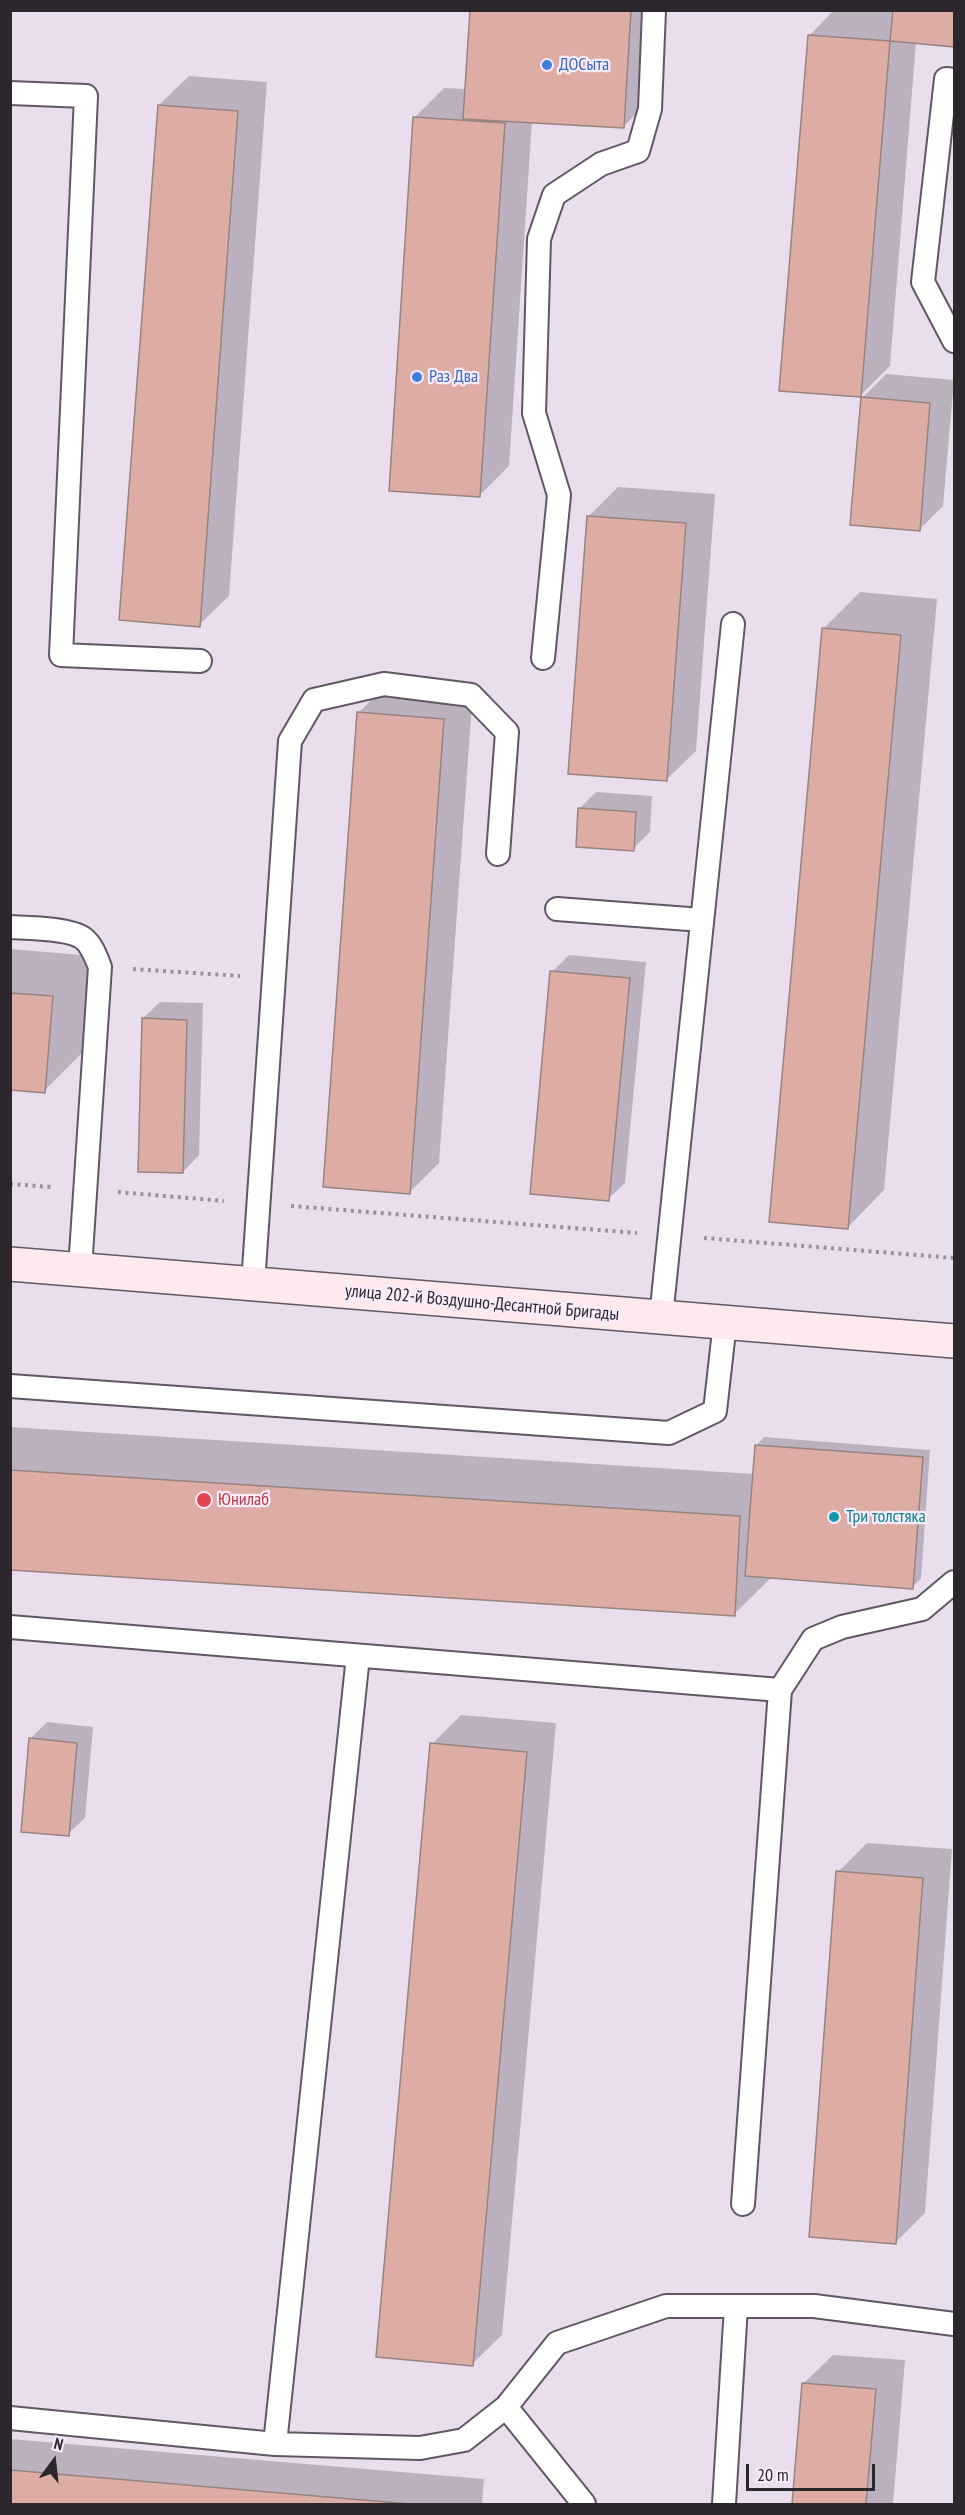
<!DOCTYPE html>
<html>
<head>
<meta charset="utf-8">
<style>
  body { margin:0 }
  #map { position:relative; width:965px; height:2515px; overflow:hidden; background:#eadeee; font-family:"PT Sans Narrow",sans-serif }
  canvas { display:block }
  .frame { position:absolute; inset:0; border:12px solid #2c272d; pointer-events:none }
  .north { position:absolute; left:24px; top:2431px; width:60px; height:60px; -webkit-text-stroke:4px #f8ebfb; paint-order:stroke; rotate:15deg; font-size:16px; font-weight:700; line-height:24px; text-align:center; color:#2c272d }
  .north::after { content:''; display:block; margin:auto; width:21px; height:27px; background:#2c272d; clip-path:polygon(50% 0,100% 100%,50% 72%,0 100%) }
  .scale { position:absolute; left:746px; top:2464px; width:129px; height:27px; box-sizing:border-box; border:3px solid #2c272d; border-top:0; padding-left:8px; font-size:18px; line-height:21px; white-space:nowrap; color:#2c272d; -webkit-text-stroke:4px #f8ebfb; paint-order:stroke }
</style>
</head>
<body>
<div id="map">
<canvas width="965" height="2515"></canvas>
<div class="frame"></div>
<div class="north">N</div>
<div class="scale">20 m</div>
</div>
<script>
const ctx = document.querySelector('canvas').getContext('2d');
ctx.lineJoin = 'round';
function fillPath(path, color) {
  ctx.fillStyle = color;
  ctx.fill(path, 'evenodd');
}
function trace(path, color, width, dash) {
  ctx.strokeStyle = color;
  ctx.lineWidth = width;
  ctx.lineCap = dash ? 'butt' : 'round';
  ctx.setLineDash(dash || []);
  ctx.stroke(path);
}
function write(font, color, halo, rows, align = 'center') {
  ctx.font = font + ' "PT Sans Narrow",sans-serif';
  ctx.lineWidth = 4.5;
  ctx.setLineDash([]);
  ctx.textBaseline = 'middle';
  ctx.strokeStyle = halo;
  ctx.fillStyle = color;
  for (const [text, x, y, turn = 0] of rows) {
    ctx.save();
    ctx.translate(x, y);
    ctx.rotate((+turn || 0) * Math.PI / 180);
    ctx.textAlign = isNaN(turn) ? turn : align;
    if (halo) ctx.strokeText(text, 0, 0);
    ctx.fillText(text, 0, 0);
    ctx.restore();
  }
}
const shadow = new Path2D(`
  M361,10H385L384,12Z
  M472,10H653L647,103L623,127L532,121L509,466L479,496L415,117L444,88L467,89Z
  M834,10H954V45L916,42L890,366L860,396L809,36Z
  M189,76L267,82L229,596L199,625L159,105Z
  M886,374L954,380L943,506L919,530L862,398Z
  M618,487L715,494L696,751L666,780L589,516Z
  M860,592L937,599L884,1190L848,1227L824,628Z
  M388,684L473,690L439,1163L409,1193L358,713Z
  M596,792L652,796L650,832L633,849L579,809Z
  M10,949L93,956L85,1050L44,1091L10,1089Z
  M569,955L646,962L625,1183L608,1199L552,972Z
  M160,1002L203,1003L199,1155L183,1172L143,1018Z
  M10,1427L754,1474L756,1446L764,1437L930,1450L921,1579L912,1587L772,1577L734,1614L10,1569Z
  M461,1715L556,1723L502,2335L472,2364L432,1744Z
  M47,1722L93,1727L85,1818L68,1834L30,1739Z
  M867,1843L952,1849L925,2213L896,2242L838,1872Z
  M833,2355L905,2360L893,2504H793L803,2384Z
  M10,2439L484,2479L482,2504H10Z`);
const building = new Path2D(`
  M470,10H631L624,128L463,119Z
  M893,10H954V47L890,41Z
  M808,35L890,41L861,397L779,391Z
  M158,105L238,111L200,627L119,620Z
  M413,117L505,123L480,497L389,491Z
  M861,397L930,403L920,531L850,525Z
  M587,516L686,523L667,781L568,774Z
  M822,628L901,635L848,1229L769,1222Z
  M357,712L444,719L410,1194L323,1187Z
  M578,808L636,812L634,851L576,847Z
  M550,971L630,978L609,1201L530,1194Z
  M10,993L53,996L45,1093L10,1090Z
  M142,1018L187,1020L183,1173L138,1172Z
  M755,1445L923,1457L913,1589L745,1576Z
  M10,1470L740,1516L735,1616L10,1570Z
  M29,1738L77,1743L69,1836L21,1832Z
  M430,1743L527,1752L473,2366L376,2357Z
  M836,1871L923,1878L896,2244L809,2237Z
  M802,2383L876,2389L866,2504H792Z
  M10,2470L410,2504H10Z`);
const path = new Path2D(`
  M133,969L240,976
  M10,1184L51,1187
  M118,1192L224,1201
  M291,1206L637,1233
  M704,1238L954,1258`);
const lane = new Path2D(`
  M954,80L946,79L923,282L954,341
  M10,93L86,96L61,655L200,661
  M543,658L559,495L534,413L539,239L554,195L601,164L638,151L650,109L654,10
  M557,909L702,920
  M10,927C28,928 69,928 83,938C92,945 96,957 100,967L80,1269
  M253,1284L290,741L314,700L384,684L471,695L507,732L498,854
  M661,1317L733,624
  M10,1386L669,1433L715,1411L725,1322
  M10,1627L780,1690L813,1639L842,1627L922,1609L954,1582
  M743,2204L780,1690
  M506,2407L584,2504
  M10,2418L275,2444L420,2448L464,2440L506,2407L557,2343L666,2306H814L954,2324
  M275,2444L358,1656
  M724,2504L736,2306`);
const secondary = new Path2D(`
  M10,1264L954,1341`);
const markers = [
  [547,65,6,"#3f7fe0"],
  [417,377,6,"#3f7fe0"],
  [204,1500,8,"#e0444e"],
  [834,1517,6,"#0f9aa8"]
];
const shopNames = [
  ["ДОСыта",559,65],
  ["Раз Два",429,377]
];
const streetNames = [
  ["улица 202-й Воздушно-Десантной Бригады",482,1303,5]
];
const healthNames = [
  ["Юнилаб",218,1500]
];
const cultureNames = [
  ["Три толстяка",846,1517]
];
fillPath(shadow, '#0003');
fillPath(building, '#ddada5');
trace(building, '#97837f', 1.5);
trace(lane, '#615764', 26);
trace(secondary, '#615764', 36);
trace(path, '#99909b', 4, [3, 4.5]);
trace(lane, '#fff', 22);
trace(secondary, '#fee9ee', 33);
for (const [x, y, r, color] of markers) {
  const dot = new Path2D();
  dot.arc(x, y, r, 0, 2 * Math.PI);
  ctx.fillStyle = color;
  ctx.fill(dot);
  trace(dot, '#f8ebfb', 2);
}
write('18px', '#366cbe', '#f8ebfb', shopNames, 'left');
write('18px', '#2c272d', '#f8ebfb', streetNames);
write('18px', '#be3a42', '#f8ebfb', healthNames, 'left');
write('18px', '#0d838f', '#f8ebfb', cultureNames, 'left');
</script>
</body>
</html>
